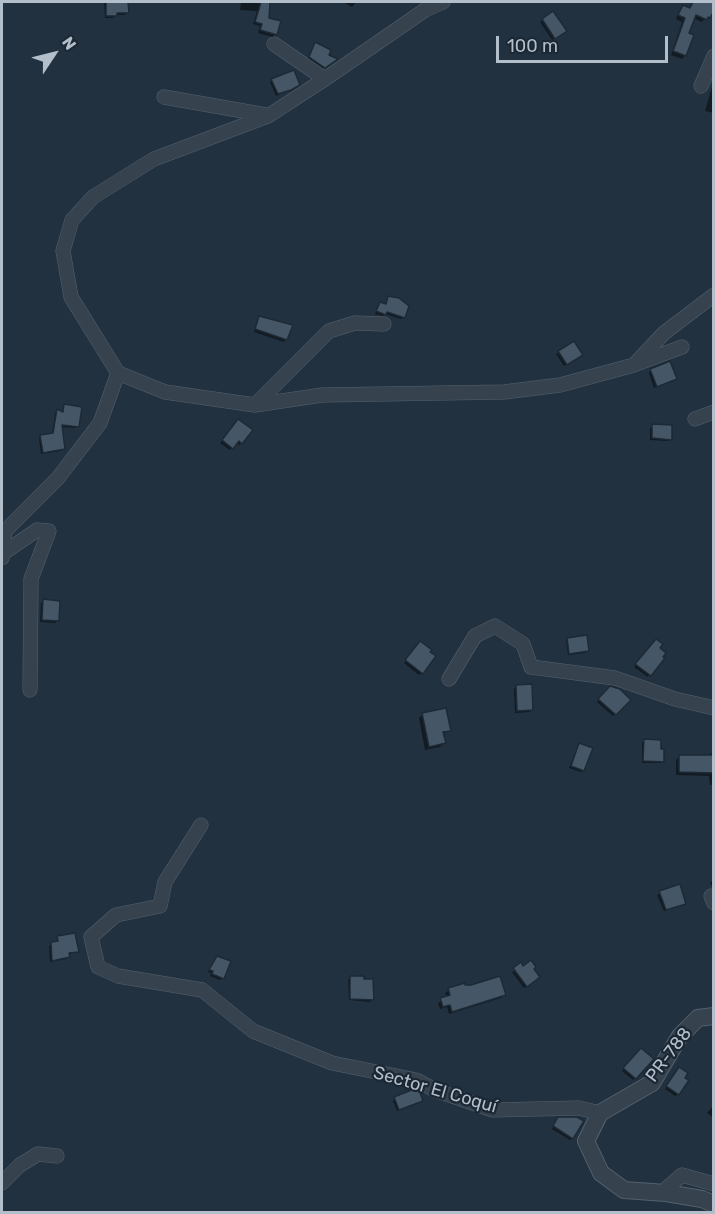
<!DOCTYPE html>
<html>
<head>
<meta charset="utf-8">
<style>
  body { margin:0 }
  #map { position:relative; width:715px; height:1214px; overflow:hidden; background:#223140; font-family:Rubik,sans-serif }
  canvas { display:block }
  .frame { position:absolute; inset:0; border:3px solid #b2beca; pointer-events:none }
  .north { position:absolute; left:24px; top:24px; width:60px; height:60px; -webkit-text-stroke:4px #1b2834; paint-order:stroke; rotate:55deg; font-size:16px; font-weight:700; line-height:24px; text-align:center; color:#b2beca }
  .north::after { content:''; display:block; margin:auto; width:21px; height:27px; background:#b2beca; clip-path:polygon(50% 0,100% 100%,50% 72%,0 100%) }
  .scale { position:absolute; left:496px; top:36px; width:172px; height:27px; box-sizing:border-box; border:3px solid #b2beca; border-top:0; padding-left:8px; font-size:18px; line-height:21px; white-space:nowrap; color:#b2beca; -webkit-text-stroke:4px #1b2834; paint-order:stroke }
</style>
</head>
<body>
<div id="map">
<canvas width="715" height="1214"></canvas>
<div class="frame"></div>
<div class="north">N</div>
<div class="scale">100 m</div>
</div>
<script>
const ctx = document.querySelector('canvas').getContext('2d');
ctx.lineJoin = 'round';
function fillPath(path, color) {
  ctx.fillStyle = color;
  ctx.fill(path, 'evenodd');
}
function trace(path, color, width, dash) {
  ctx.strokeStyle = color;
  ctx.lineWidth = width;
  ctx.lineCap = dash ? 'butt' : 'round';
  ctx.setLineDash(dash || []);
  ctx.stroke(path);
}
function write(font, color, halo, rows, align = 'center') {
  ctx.font = font + ' Rubik,sans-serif';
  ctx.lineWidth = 4.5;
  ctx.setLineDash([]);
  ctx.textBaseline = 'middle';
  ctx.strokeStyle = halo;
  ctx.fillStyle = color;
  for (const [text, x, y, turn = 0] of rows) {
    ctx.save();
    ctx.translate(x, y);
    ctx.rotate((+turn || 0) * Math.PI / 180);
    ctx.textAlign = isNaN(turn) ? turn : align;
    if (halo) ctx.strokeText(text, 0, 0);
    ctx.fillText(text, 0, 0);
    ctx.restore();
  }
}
const shadow = new Path2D(`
  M104,2H127V12L125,15H116L113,18H105Z
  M241,2H269L268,19L275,34L273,37L258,33L260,26L253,24L257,11L240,10Z
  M343,2H356L352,7Z
  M692,2H714V4L702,22L693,18L687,34L685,55L682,59L671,55L682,22L676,19L680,10L683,6L689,9Z
  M543,20L562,33L552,40L540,22Z
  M316,44L334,61L322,69L307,60Z
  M272,80L296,87L276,96L270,82Z
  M714,80V113L705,111Z
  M389,298L404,317L401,319L385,314L383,316L375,314L378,306L380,303L385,305Z
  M260,318L286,339L284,342L254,332Z
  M559,352L579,357L564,366L556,354Z
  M651,370L675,379L654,388L649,373Z
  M65,406L77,426L75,428L60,427L64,449L61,451L41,454L39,439L41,437L52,435L55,413L57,411L62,413Z
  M236,423L241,443L239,445L236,443L230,450L220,443Z
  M653,426L671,439L668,441L650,440V428Z
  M44,601L57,621L55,623L40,622L41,603Z
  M568,639L587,651L585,653L568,655L566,641Z
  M656,641L658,648L648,677L634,667Z
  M418,645L422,673L419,675L404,663Z
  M516,687L532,710L529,712L515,713L514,689Z
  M610,688L629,700L613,716L597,702Z
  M423,714L449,730L442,735L444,743L440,747L425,750L419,718Z
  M644,741L663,761L660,763H642V743Z
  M579,745L583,770L581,772L569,768Z
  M714,752V784L710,785L709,776L676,775V760L680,756L704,757Z
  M714,879V889L710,883Z
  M679,886L685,903L664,911L657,895Z
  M58,938L77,951L68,955L66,959L50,962L49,946L56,943Z
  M217,957L223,978L220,980L210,976L211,973L208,972Z
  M523,968L536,979L524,988L512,972Z
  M350,978L372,1000L370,1002L349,1000L348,980Z
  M449,990L504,995L501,998L449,1014L447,1007L440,1009L438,1003L447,997L445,993Z
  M641,1050L651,1059L633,1080L622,1071Z
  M677,1071L678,1094L675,1096L665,1089Z
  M395,1099L421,1101L397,1111L393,1101Z
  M714,1105V1118L707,1113Z
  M556,1122L572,1138L570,1140L552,1129Z`);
const building = new Path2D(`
  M106,2H128L129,13H117V16H106Z
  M261,2H270L269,18L281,21L277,35L260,30L262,24L255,22Z
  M693,2H714V11L710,18L708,17L707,20L696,15L689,33L694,35L686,56L673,51L685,18L678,15L683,5L690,8Z
  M553,11L567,31L555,39L542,19Z
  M315,42L331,50L329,55L338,59L325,68L309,57Z
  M294,70L300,85L291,90L278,94L271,79Z
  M388,296L399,298L409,306L405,318L387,312L386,315L376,311L380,302L386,304Z
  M259,316L293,325L287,340L255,329Z
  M574,341L583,355L567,365L558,351Z
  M670,361L677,379L657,387L650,369Z
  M64,404L82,407L79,427L62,425L65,449L43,453L40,435L53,433L57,409L63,412Z
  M238,419L253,430L242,444L239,441L233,449L222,440Z
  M652,424L672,425V440L652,438Z
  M43,599L60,601L59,621L42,620Z
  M587,635L589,651L569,654L567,638Z
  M656,639L663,644L660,648L666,653L663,657L665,658L651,676L635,664Z
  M420,641L432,650L430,652L436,656L423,674L405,660Z
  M532,684L533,710L517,711L516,685Z
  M610,686L620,689L631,700L616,715L598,699Z
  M446,708L451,731L443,732L446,743L429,747L422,713Z
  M644,739L661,740V749H664V762L643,761Z
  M579,743L593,748L584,771L571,766Z
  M679,755H714V773L679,772Z
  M680,884L686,904L666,910L659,891Z
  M75,933L79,952L69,953L70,957L52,961L51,942L58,941L57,936Z
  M217,956L231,961L224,979L212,974L213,971L209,970Z
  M531,960L536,967L534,969L540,977L527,987L513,968L521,962L523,966Z
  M350,976H364V979H373L374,1000L350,999Z
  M500,976L506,995L452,1012L450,1005L443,1007L440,998L450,995L448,988L465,983V985H471Z
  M641,1048L654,1059L636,1079L623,1068Z
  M679,1067L688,1073L685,1078L689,1080L679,1095L666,1086Z
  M414,1089L420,1092L423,1101L399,1110L394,1097Z
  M558,1117H577L584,1121L573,1139L553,1126Z`);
const minor = new Path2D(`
  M274,44L325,79
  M701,86L714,56
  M164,97L266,115
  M636,364L682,347
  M118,373L165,392L255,405L322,395L504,392L560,385L634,365L664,333L714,295
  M255,405L329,331L355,323L384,324
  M695,419L714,412
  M2,554L37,530L49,531L31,579L30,690
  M2,558L5,531L58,478L100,423L118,373L71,297L63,251L72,220L93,197L154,159L268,116L325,79L425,10L443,2
  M449,679L475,636L495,626L523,644L531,667L615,678L675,699L714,708
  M201,825L165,882L160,906L116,915L91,937L98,967L118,976L202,990L253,1031L332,1063L416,1080L435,1090L492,1110L579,1108L600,1113
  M711,896L714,903
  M2,1183L20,1165L38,1154L57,1156
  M666,1193L667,1188L682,1175L714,1184`);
const tertiary = new Path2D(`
  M714,1016L698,1018L680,1036L652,1083L600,1113L586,1141L601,1173L624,1190L666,1193L702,1199L714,1204`);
const streetNames = [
  ["PR-788",669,1055,-53],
  ["Sector El Coquí",435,1090,16]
];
fillPath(shadow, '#0007');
fillPath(building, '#455766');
trace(building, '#1d2a36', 1.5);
trace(minor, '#54616d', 15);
trace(tertiary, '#54616d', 18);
trace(minor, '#36434f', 14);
trace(tertiary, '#36434f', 16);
write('18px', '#b2beca', '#1b2834', streetNames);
</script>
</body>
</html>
